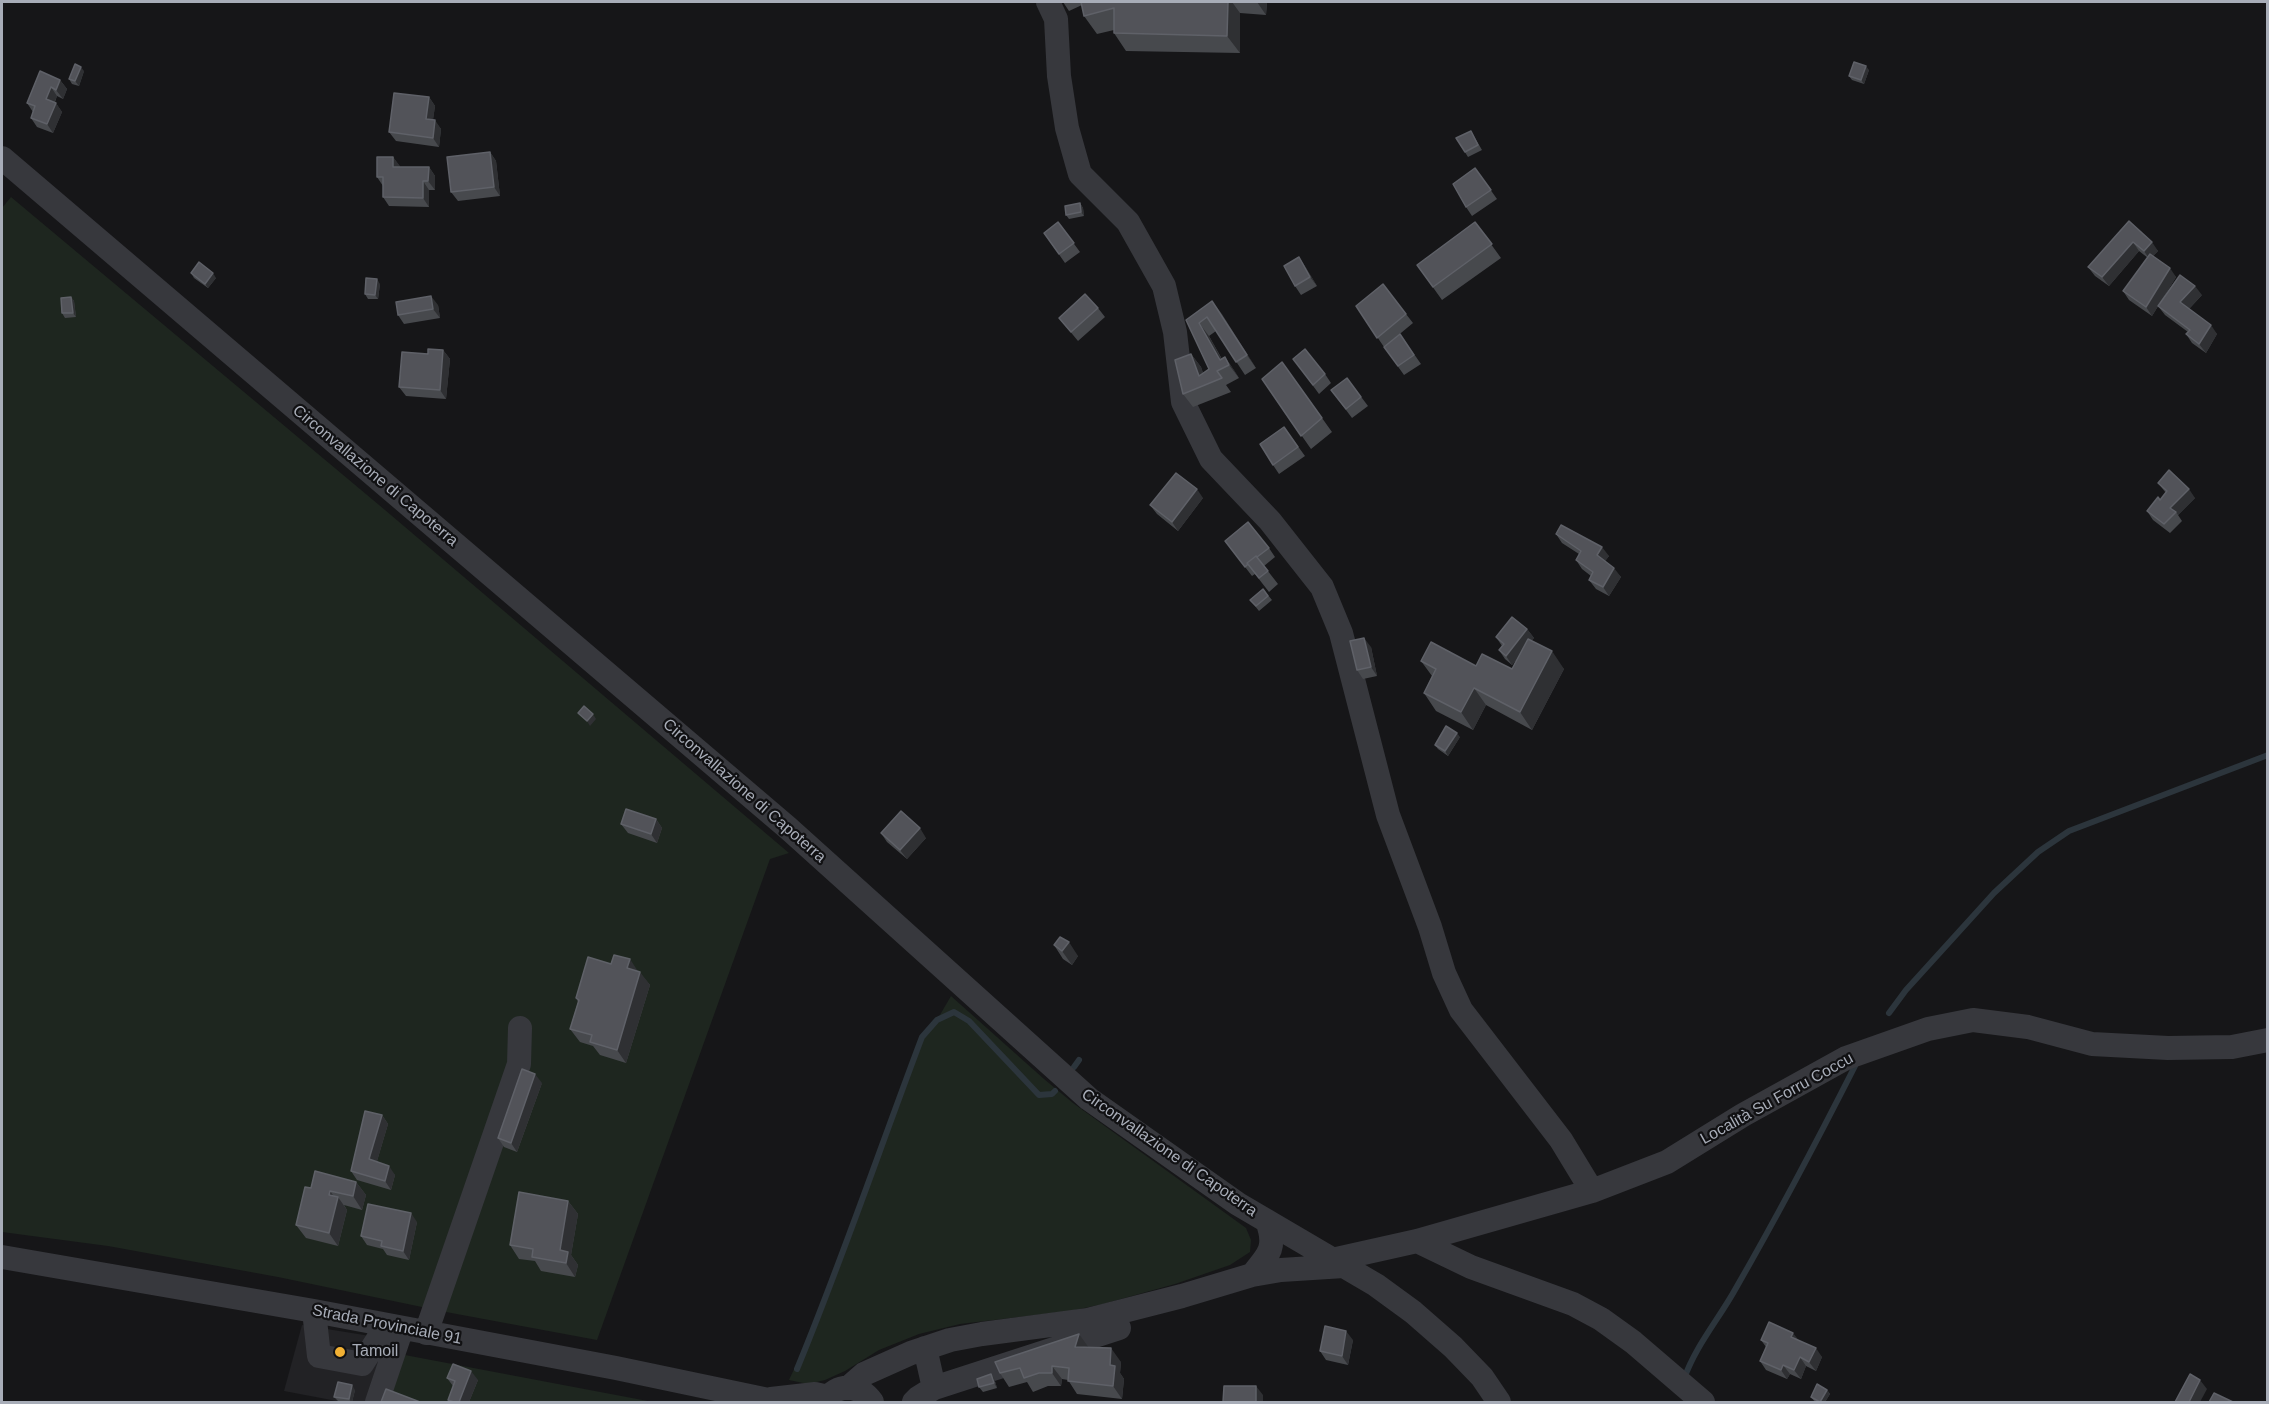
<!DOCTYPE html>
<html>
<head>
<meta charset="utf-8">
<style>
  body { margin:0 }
  #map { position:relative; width:2269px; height:1404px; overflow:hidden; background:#161618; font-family:Helvetica,sans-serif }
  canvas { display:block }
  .frame { position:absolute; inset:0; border:3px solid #a8adb8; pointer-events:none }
</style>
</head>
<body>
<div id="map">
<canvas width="2269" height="1404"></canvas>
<div class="frame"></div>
</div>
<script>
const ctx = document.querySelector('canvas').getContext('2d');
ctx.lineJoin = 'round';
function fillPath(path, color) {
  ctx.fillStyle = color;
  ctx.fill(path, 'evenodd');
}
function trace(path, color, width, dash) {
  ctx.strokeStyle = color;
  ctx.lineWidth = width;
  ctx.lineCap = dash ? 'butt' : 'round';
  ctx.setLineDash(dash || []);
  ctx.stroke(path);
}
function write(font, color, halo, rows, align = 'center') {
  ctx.font = font + ' Helvetica,sans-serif';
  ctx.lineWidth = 4.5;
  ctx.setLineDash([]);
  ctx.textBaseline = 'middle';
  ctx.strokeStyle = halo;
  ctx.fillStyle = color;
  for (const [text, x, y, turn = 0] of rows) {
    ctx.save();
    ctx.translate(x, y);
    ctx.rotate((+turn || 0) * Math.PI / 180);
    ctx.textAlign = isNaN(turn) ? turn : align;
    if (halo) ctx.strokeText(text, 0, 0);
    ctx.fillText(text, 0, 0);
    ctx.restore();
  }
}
const built = new Path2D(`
  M302,1325L389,1339L372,1402H342L284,1391Z`);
const green = new Path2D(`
  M11,197L385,510L789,853L770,859L597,1340L446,1312L278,1277L108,1246L2,1232V208Z
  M951,996L1044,1079L1073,1103L1246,1228L1251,1240L1250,1252L1230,1265L1175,1284L1103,1304L1070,1311L960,1324L919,1334L879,1350L845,1371L825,1380L808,1384L789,1380L827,1297L866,1186L922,1037L937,1020Z
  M389,1352L653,1402H372Z`);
const stream = new Path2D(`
  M1889,1013L1906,990L1994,893L2038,852L2069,831L2268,755
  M1074,1067L1079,1060
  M797,1369C842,1260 880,1148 922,1037L937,1020L954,1012L969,1021L1039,1095L1052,1094L1055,1091
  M1684,1379C1696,1345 1719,1319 1736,1288C1778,1215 1817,1141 1855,1066`);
const minor = new Path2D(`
  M1048,2L1056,19L1059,76L1067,128L1080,174L1128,222L1164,286L1175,332L1183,402L1211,459L1270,521L1322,587L1341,633L1388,815L1430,927L1444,973L1461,1010L1561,1140L1592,1191
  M2,158L788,828L1089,1099L1238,1204L1376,1285L1413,1312L1453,1347L1482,1377L1499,1402
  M1417,1241L1471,1267L1573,1304L1601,1319L1633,1342L1703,1402
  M2,1257L314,1311L616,1368L778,1402
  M1332,1260L1417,1241L1592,1191L1667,1162L1743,1115L1846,1058L1928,1029L1973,1020L2028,1027L2092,1044L2168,1048L2232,1047L2268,1040
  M1252,1275C1269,1255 1277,1247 1267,1221
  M314,1311L319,1356L362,1364L387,1325
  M426,1333L519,1064L520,1028
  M925,1348L934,1388
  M848,1388L864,1374L911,1353L950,1340L982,1334L1088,1320L1182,1296L1252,1275L1281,1270L1344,1266
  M771,1399L815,1394L828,1397
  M377,1402L402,1328
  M825,1402C836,1382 860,1384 872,1402
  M914,1402L918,1398L934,1388L1119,1328`);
const wall = new Path2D(`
  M1063,2H1267L1266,15L1240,13V53L1126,51L1114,33V30L1097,34L1084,16L1082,5L1069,11Z
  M1869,70L1864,84L1852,80L1849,76Z
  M84,71L79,86L72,84L69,79Z
  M60,80L67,89L63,99L57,96L55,102L62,112L53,133L37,127L31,118L33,112L27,103Z
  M429,97L435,106L433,119L441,129L439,147L396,141L389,132Z
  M1471,131L1482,150L1468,157L1456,138Z
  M490,152L496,161L500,196L458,201L451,192Z
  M393,157L400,167H429L435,176V190H429V207L389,206L383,197V186L377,177Z
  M1475,168L1497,199L1472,216L1466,207Z
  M1080,203L1083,208L1084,216L1069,219L1066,215Z
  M2129,221L2158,251L2153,256L2176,277L2152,316L2129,300L2123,291L2148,258L2139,251L2109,286L2095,276L2088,267Z
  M1058,222L1080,252L1065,263L1044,233Z
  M1475,222L1501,258L1442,300L1417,265Z
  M1299,257L1317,286L1301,295L1295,286Z
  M191,273L216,278L208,288L194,278Z
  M380,284L378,299H368L365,294Z
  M2202,295L2189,309L2217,334L2206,353L2192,343L2186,334L2188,332L2165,315L2158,306Z
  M71,297L74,301L76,317L65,318L62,313Z
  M1212,301L1256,368L1245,375L1216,331L1209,336L1222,359L1225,357L1239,378L1226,385L1231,392L1193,407L1183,394L1191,354L1201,367L1203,373L1209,369L1186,320Z
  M438,305L440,318L404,324L398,315Z
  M1356,306L1406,314L1413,323L1384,347Z
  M1098,308L1105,317L1078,341L1059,318Z
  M1400,334L1421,364L1404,375L1384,347Z
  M443,350L450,359L446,399L406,396L399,387L428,354Z
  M1282,362L1332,432L1311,449L1262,379Z
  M1300,368L1325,374L1331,383L1319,394Z
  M1347,378L1368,406L1352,418L1331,390Z
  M1284,427L1305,456L1279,474L1273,465Z
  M2158,483L2195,498L2178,515L2182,521L2170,533L2153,520L2147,511L2160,500L2166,493Z
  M1203,498L1178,531L1157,514L1150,505Z
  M1556,534L1609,556L1605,561L1621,577L1609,596L1596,589L1589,580L1591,576L1582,569L1576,560L1579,554L1562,543Z
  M1225,541L1269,548L1275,557L1264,566L1278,584L1269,592L1255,574L1252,576Z
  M1263,589L1272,600L1259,611L1250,600Z
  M1527,629L1534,638L1531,641L1564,669L1532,730L1486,705L1473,730L1436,711L1424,693L1432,676L1421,661L1512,669L1517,659L1512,665L1505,659L1499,650L1502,646L1496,637Z
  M1371,647L1377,676L1363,679L1357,670Z
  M1460,737L1448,756L1438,749L1435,745Z
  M656,819L662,828L657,843L628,833L621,824Z
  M881,833L926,838L907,859L887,842Z
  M1054,945L1078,956L1072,965L1063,959Z
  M638,971L650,985L626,1063L600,1055L593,1046L580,1042L570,1029L578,1002L576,998Z
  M542,1083L517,1152L504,1147L498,1138Z
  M382,1115L388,1124L377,1161L395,1175L391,1190L357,1180L351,1171Z
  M356,1182L366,1195L362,1210L344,1205L347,1210L338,1246L306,1238L296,1225L311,1188Z
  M568,1201L578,1214L571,1255L578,1265L575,1277L541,1271L535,1261L519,1259L510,1245Z
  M417,1222L409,1260L387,1255L383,1249L367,1245L361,1236Z
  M1353,1340L1348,1365L1326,1360L1320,1351Z
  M1761,1340H1798L1822,1357L1816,1371L1806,1366L1801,1379L1790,1374L1787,1379L1766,1370L1760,1361L1766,1347Z
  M1089,1347L1121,1362L1120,1373L1124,1379L1122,1399L1077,1394L1068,1380L1062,1379L1061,1386H1048L1033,1392L1027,1382L1009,1387L1000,1373Z
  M991,1374L994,1378L997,1388L983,1392L979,1387Z
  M447,1378L478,1380L469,1402H449L448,1400L453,1386Z
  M355,1390L352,1402L338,1401L334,1397Z
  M1827,1390L1830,1394L1825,1402H1815L1811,1397Z`);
const shadedWall = new Path2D(`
  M1228,2H1232L1240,13V53L1227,36Z
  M1257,2H1267L1266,15Z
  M1866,66L1869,70L1864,84L1861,80Z
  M81,67L84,71L79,86L75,81Z
  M60,80L67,89L63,99L56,90Z
  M51,87L57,96L52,108L46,99Z
  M429,97L435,106L432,128L426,119Z
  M56,103L62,112L53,133L47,124Z
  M435,120L441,129L439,147L433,138Z
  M490,152L496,161L500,196L494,187Z
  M393,157L400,166V176L393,167Z
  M429,167L435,176V190L428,181Z
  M423,181L429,190V207L423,198Z
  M1080,203L1083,208L1084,216L1081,212Z
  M2133,242L2139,251L2109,286L2102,277Z
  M2152,242L2158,251L2150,260L2144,251Z
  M1299,257L1305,266L1317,286L1310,277Z
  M2170,268L2176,277L2152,316L2146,307Z
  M213,273L216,278L208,288L205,284Z
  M377,279L380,284L378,299L375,295Z
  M2195,286L2202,295L2187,311L2180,302Z
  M431,296L438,305L440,318L433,309Z
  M71,297L74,301L76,317L73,313Z
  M1212,301L1222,314L1256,368L1247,355Z
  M1199,323L1209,336L1226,367L1220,360Z
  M2211,325L2217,334L2206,353L2199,344Z
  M443,350L450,359L446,399L440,390Z
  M1191,354L1201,367L1207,384L1199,376Z
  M1225,357L1234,370L1239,378L1229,365Z
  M1197,489L1203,498L1178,531L1172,522Z
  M2189,489L2195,498L2178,515L2176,512L2170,508Z
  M1602,547L1609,556L1603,564L1597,555Z
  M1614,568L1621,577L1609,596L1603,587Z
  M1527,629L1534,638L1512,665L1506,656Z
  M1364,638L1371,647L1377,676L1371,667Z
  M1552,651L1564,669L1532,730L1520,712Z
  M1474,688L1486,705L1473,730L1461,712Z
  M593,714L596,719L590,726L587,721Z
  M1457,733L1460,737L1448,756L1445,751Z
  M656,819L662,828L657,843L651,834Z
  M920,828L926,838L907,859L900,850Z
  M1069,942L1078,956L1072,965L1062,951Z
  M630,959L639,973L627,968Z
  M640,972L650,985L626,1063L617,1050Z
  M535,1074L542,1083L517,1152L511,1143Z
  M382,1115L388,1124L375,1168L369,1159Z
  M389,1166L395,1175L391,1190L385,1181Z
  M356,1182L366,1195L362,1210L353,1196Z
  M330,1191L337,1201L338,1197L347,1210L338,1246L329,1233V1195Z
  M568,1201L578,1214L571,1255L578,1265L575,1277L566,1263L560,1250Z
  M411,1213L417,1222L409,1260L403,1251Z
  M1346,1331L1353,1340L1348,1365L1342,1356Z
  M1793,1333L1800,1342L1791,1337Z
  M1079,1334L1089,1348L1075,1347Z
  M1111,1348L1121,1362L1120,1373L1124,1379L1122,1399L1113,1386L1110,1365Z
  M1816,1348L1822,1357L1816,1371L1809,1362Z
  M1800,1357L1806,1366L1801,1379L1794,1370Z
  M1783,1365L1790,1374L1787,1379L1781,1370Z
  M1052,1366L1062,1379L1061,1386L1052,1373Z
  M471,1371L478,1380L469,1402H459Z
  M991,1374L994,1378L997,1388L994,1383Z
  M2200,1380L2207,1389L2200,1402H2189Z
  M352,1385L355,1390L352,1402H351L349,1399Z
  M1256,1386L1263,1395V1402H1256Z
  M1827,1390L1830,1394L1825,1402H1820Z`);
const building = new Path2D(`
  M1081,2H1228L1227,36L1114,33V8L1084,16Z
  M1854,62L1866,66L1861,80L1849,76Z
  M75,64L81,67L75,81L69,79Z
  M40,71L60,80L56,90L51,87L46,99L56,103L47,124L31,118L35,106L27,103Z
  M394,93L429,97L426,119L435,120L433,138L389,132Z
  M1471,131L1478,145L1465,152L1456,138Z
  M490,152L494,187L451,192L447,157Z
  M377,157H393V167H429L428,181H423V198L383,197V177H377Z
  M1475,168L1491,190L1466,207L1453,184Z
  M1080,203L1081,212L1066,215L1065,206Z
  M2129,221L2152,242L2144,251L2133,242L2102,277L2088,267Z
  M1058,222L1074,243L1059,254L1044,233Z
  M1475,222L1492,244L1433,287L1417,265Z
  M2150,254L2170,268L2146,307L2123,291Z
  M1299,257L1310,277L1295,286L1284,266Z
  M199,262L213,273L205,284L191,273Z
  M2180,275L2195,286L2180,302L2211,325L2199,344L2186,334L2190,330L2158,306Z
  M366,278L377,279L375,295L365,294Z
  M1383,284L1406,314L1377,338L1356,306Z
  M1085,294L1098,308L1071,332L1059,318Z
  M431,296L433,309L398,315L396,302Z
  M71,297L73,313H62L61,298Z
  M1212,301L1247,355L1236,362L1207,317L1199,323L1220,360L1225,357L1229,365L1217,371L1222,378L1183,394L1175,360L1191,354L1199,376L1209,369L1186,320Z
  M1400,334L1414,355L1398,366L1384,347Z
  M428,349L443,350L440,390L399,387L402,352L428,354Z
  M1305,349L1325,374L1313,385L1293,359Z
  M1282,362L1322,418L1301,436L1262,379Z
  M1347,378L1361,397L1346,409L1331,390Z
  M1284,427L1298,447L1273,465L1260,444Z
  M2169,470L2189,489L2170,508L2176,512L2164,524L2147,511L2158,497L2160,500L2167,491L2158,483Z
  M1176,473L1197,489L1172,522L1150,505Z
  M1248,522L1269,548L1257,557L1256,556L1247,563L1248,564L1245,567L1225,541Z
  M1561,525L1602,547L1597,555L1614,568L1603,587L1589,580L1593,572L1576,560L1581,551L1556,534Z
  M1256,556L1268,571L1259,578L1247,563Z
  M1263,589L1268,596L1256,606L1250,600Z
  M1512,617L1527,629L1506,656L1499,650L1504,644L1496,637Z
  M1364,638L1371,667L1357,670L1350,641Z
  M1528,639L1552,651L1520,712L1474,688L1461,712L1424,693L1436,669L1421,661L1431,642L1476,666L1482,654L1512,669Z
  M584,706L593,714L587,721L578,713Z
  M1446,726L1457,733L1445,751L1435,745Z
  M626,809L656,819L651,834L621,824Z
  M901,811L920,828L900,850L881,833Z
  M1060,937L1069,942L1062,951L1054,945Z
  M614,955L630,959L627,968L640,972L617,1050L590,1042L592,1035L570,1029L579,1000L576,998L588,957L611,964Z
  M522,1069L535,1074L511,1143L498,1138Z
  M365,1111L382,1115L369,1159L389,1166L385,1181L351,1171Z
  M315,1171L356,1182L353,1196L330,1191L329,1195L338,1197L329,1233L296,1225L305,1187L311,1188Z
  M519,1192L568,1201L560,1250L568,1252L566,1263L532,1257L533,1249L510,1245Z
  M368,1204L411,1213L403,1251L381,1246L382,1241L361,1236Z
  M1769,1322L1793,1333L1791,1337L1816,1348L1809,1362L1800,1357L1794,1370L1783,1365L1781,1370L1760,1361L1768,1343L1761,1340Z
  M1325,1326L1346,1331L1342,1356L1320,1351Z
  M1079,1334L1075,1347L1111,1348L1110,1365L1115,1366L1113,1386L1068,1381L1069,1368L1052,1366V1373H1039L1024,1378L1020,1368L1000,1373L995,1362Z
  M453,1364L471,1371L459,1402H454L448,1400L455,1381L447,1378Z
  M991,1374L994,1383L979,1387L977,1379Z
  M2190,1374L2200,1380L2189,1402H2175Z
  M338,1382L352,1385L349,1399L334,1397Z
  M1817,1384L1827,1390L1820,1402L1811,1397Z
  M1224,1386H1256V1402H1223Z
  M386,1389L420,1402H381Z
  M2214,1393L2233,1402H2209Z`);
const markers = [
  [340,1352,6,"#f2b134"]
];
const streetNames = [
  ["Circonvallazione di Capoterra",375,476,40],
  ["Circonvallazione di Capoterra",744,791,41],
  ["Località Su Forru Coccu",1777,1099,-29],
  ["Circonvallazione di Capoterra",1169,1153,35],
  ["Strada Provinciale 91",387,1325,11]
];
const poiNames = [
  ["Tamoil",352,1352]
];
fillPath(built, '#222225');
fillPath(green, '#1e261f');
trace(stream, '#2c353c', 6);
trace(minor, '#37383d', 24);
fillPath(wall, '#47494d');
fillPath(shadedWall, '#2f3033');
fillPath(building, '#525359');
trace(building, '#5f6168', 1.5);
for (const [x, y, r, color] of markers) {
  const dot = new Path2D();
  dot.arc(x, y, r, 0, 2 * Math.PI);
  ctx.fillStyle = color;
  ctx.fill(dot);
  trace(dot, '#111113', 2);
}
write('16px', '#a8adb8', '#111113', streetNames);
write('16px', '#a8adb8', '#111113', poiNames, 'left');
</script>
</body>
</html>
